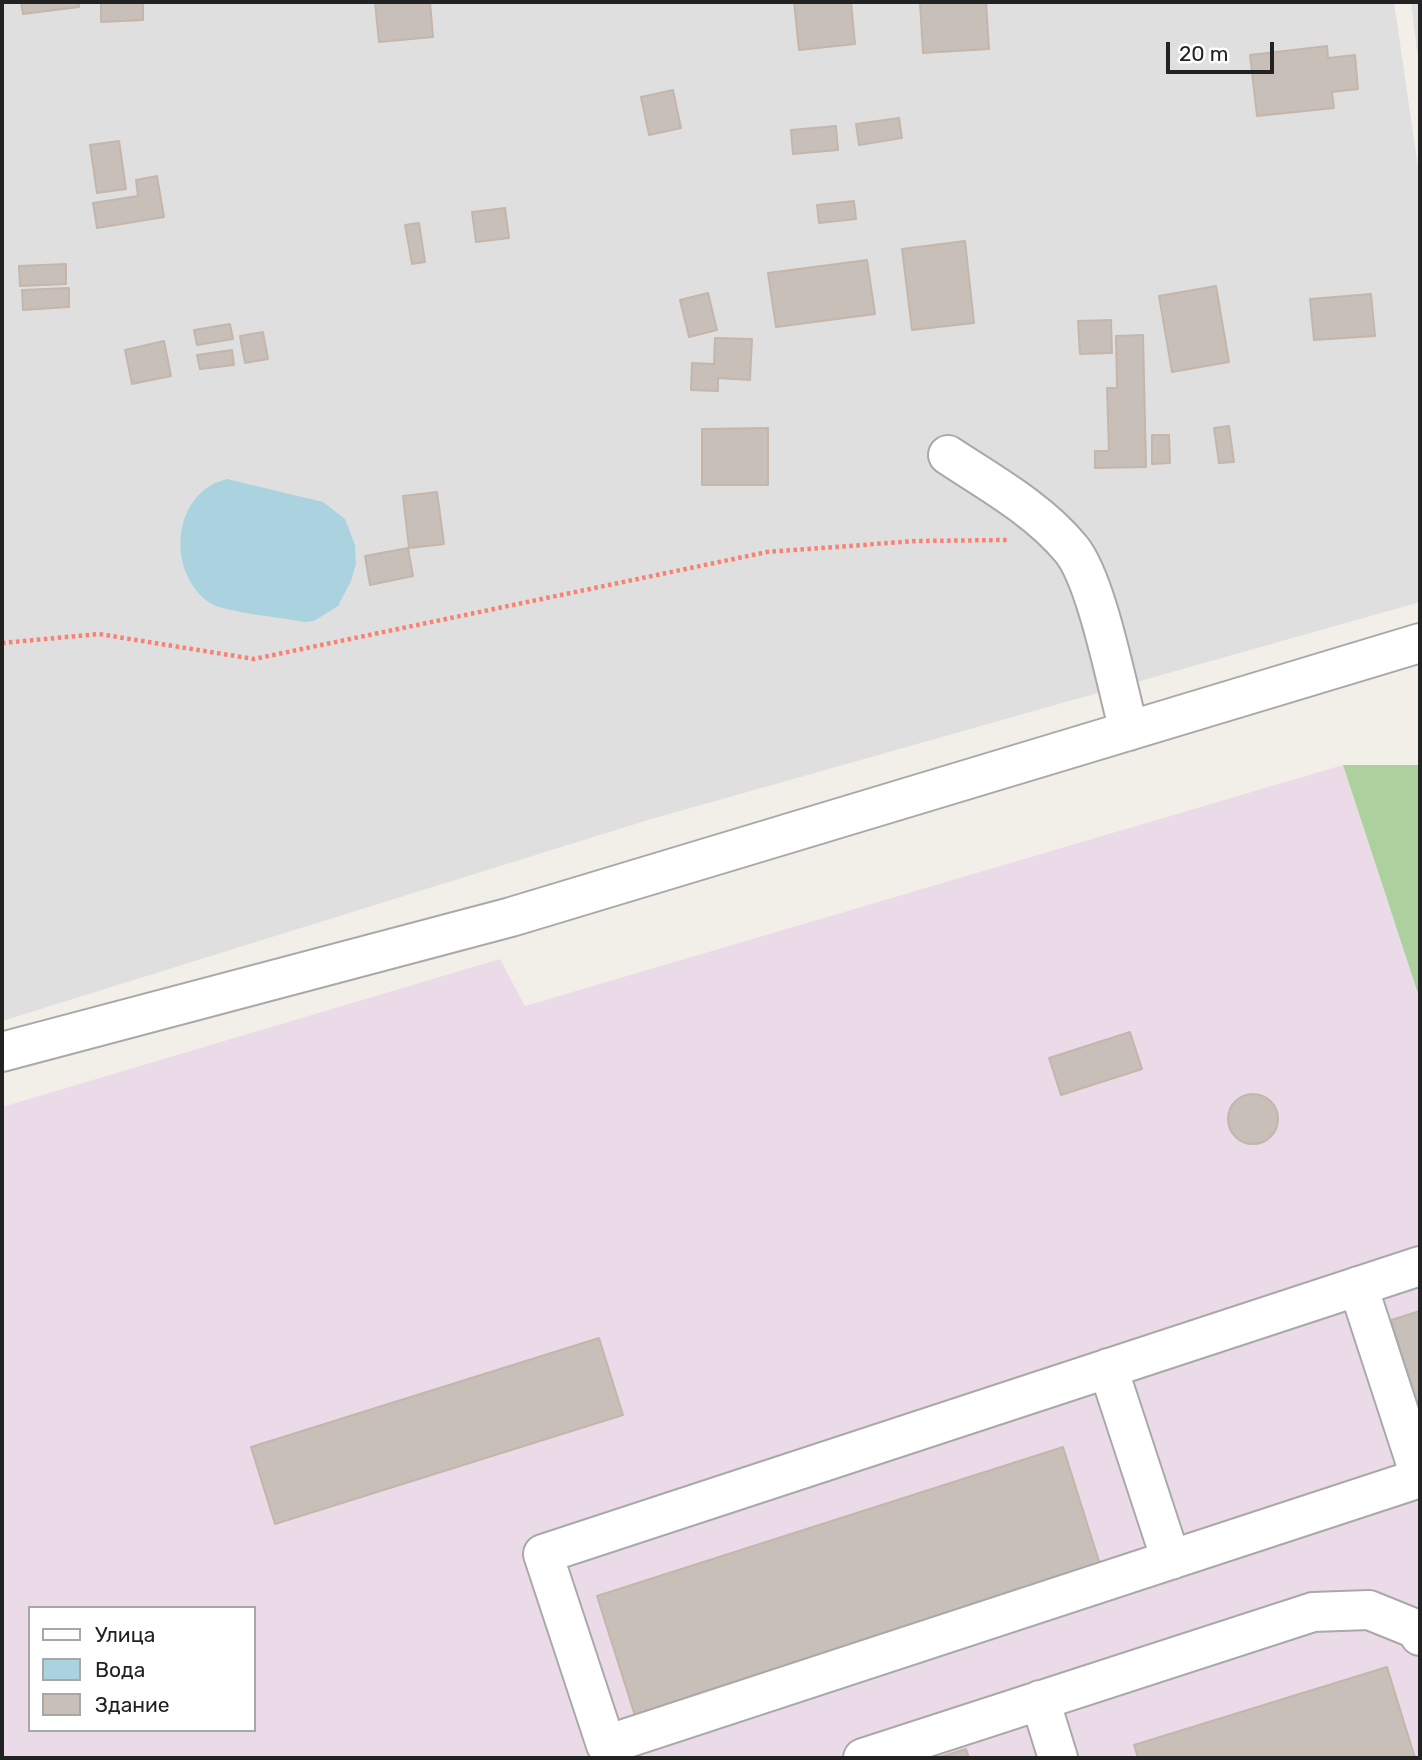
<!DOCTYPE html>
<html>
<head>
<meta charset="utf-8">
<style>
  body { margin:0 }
  #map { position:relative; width:1422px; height:1760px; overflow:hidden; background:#f2efe9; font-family:Rubik,sans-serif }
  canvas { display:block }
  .frame { position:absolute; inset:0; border:4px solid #222; pointer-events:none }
  .legend { position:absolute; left:28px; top:1606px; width:228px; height:126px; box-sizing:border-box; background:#fff; border:2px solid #a7a7a7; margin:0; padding:9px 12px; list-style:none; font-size:21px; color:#222 }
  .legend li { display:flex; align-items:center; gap:14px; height:35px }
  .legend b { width:35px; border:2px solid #a7a7a7 }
  .scale { position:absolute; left:1166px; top:42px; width:108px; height:32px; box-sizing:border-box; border:4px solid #222; border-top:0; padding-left:9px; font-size:21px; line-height:24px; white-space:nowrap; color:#222; -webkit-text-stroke:5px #fff; paint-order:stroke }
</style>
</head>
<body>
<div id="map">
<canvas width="1422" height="1760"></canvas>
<div class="frame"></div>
<ul class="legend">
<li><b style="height:9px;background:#fff"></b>Улица</li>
<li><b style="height:19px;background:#aad3df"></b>Вода</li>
<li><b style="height:19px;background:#c7bfb8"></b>Здание</li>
</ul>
<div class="scale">20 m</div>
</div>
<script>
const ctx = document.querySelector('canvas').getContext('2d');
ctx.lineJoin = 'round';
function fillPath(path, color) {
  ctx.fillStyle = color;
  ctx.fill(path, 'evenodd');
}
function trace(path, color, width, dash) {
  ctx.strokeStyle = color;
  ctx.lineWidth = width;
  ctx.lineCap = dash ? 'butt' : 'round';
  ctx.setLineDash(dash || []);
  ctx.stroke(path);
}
const residential = new Path2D(`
  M2,2H1394L1420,181V602L648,820L2,1021Z
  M1411,2H1420V75Z`);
const industrial = new Path2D(`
  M1343,765L1420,1001V1758H2V1107L500,959L525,1006ZM30,1608H254V1730H30Z`);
const forest = new Path2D(`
  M1343,765H1420V1000Z`);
const water = new Path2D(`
  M227,479L323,502L345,519L355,545L356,564L351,581L338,606L314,621L305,622C285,618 223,612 210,603C165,572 172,492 227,479Z`);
const building = new Path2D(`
  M21,2H79V7L23,14Z
  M101,2H158H143V20L101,22Z
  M375,2H430L433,37L379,42Z
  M794,2H851L855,44L799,50Z
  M920,2H986L989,49L923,53Z
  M1327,46L1328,58L1355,55L1358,89L1332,92L1334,108L1257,116L1250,55Z
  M673,90L681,128L649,135L641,97Z
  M899,118L902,138L859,145L856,124Z
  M836,126L838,150L793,154L791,130Z
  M119,141L126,189L97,193L90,145Z
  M157,176L164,217L97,228L93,203L138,196L136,180Z
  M854,201L856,219L819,223L817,205Z
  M505,208L509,238L476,242L472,212Z
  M419,223L425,262L412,264L405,225Z
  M965,241L974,323L912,330L902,249Z
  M867,260L875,314L776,327L768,273Z
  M66,264V284L20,286L19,266Z
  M1216,286L1229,362L1172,372L1159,296Z
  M69,288V307L23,310L22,290Z
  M708,293L717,330L689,337L680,300Z
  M1371,294L1375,336L1314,340L1310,299Z
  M1111,320L1112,353L1080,354L1078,321Z
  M230,324L233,339L197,345L194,330Z
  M263,332L268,359L245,363L240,336Z
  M1143,335L1146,467L1095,468V451H1109L1107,388H1117L1116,336Z
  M715,338L752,339L750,380L718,378V391L691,390L692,363L714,364Z
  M164,341L171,376L132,384L125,350Z
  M232,350L234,365L200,369L197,355Z
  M1229,426L1234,462L1219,463L1214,428Z
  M768,428V485H702V429Z
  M1152,435H1169L1170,463L1152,464Z
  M437,492L444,544L409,548L403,496Z
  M408,548L413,576L370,585L365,556Z
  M1130,1032L1142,1069L1061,1095L1049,1058Z
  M1228 1119a25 25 0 1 1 50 0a25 25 0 1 1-50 0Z
  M1420,1311V1417L1391,1320Z
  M599,1338L623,1415L275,1524L251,1447Z
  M1063,1447L1103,1574L637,1722L597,1596Z
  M1387,1667L1415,1758H1138L1134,1745Z
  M966,1749L969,1758H937Z`);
const path = new Path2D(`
  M2,643L99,634L254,659L767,552L916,541L1007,540`);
const minor = new Path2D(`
  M948,455C990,483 1038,509 1071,549C1097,580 1117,687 1129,731
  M2,1052L511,917L1420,643
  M1420,1266L543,1554L606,1745L1420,1478
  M1358,1286L1420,1476
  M1108,1368L1171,1560
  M1040,1700L1058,1758
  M863,1758L1313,1612L1369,1610L1416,1629L1420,1636`);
fillPath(residential, '#e0dfdf');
fillPath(industrial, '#ebdbe8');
fillPath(forest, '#add19e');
fillPath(water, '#aad3df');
fillPath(building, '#c7bfb8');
trace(building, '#c4b6ab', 2);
trace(minor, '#a9a9a9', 42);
trace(path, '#fa8072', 4.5, [3.5, 3.5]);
trace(minor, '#fff', 38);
</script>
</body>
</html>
